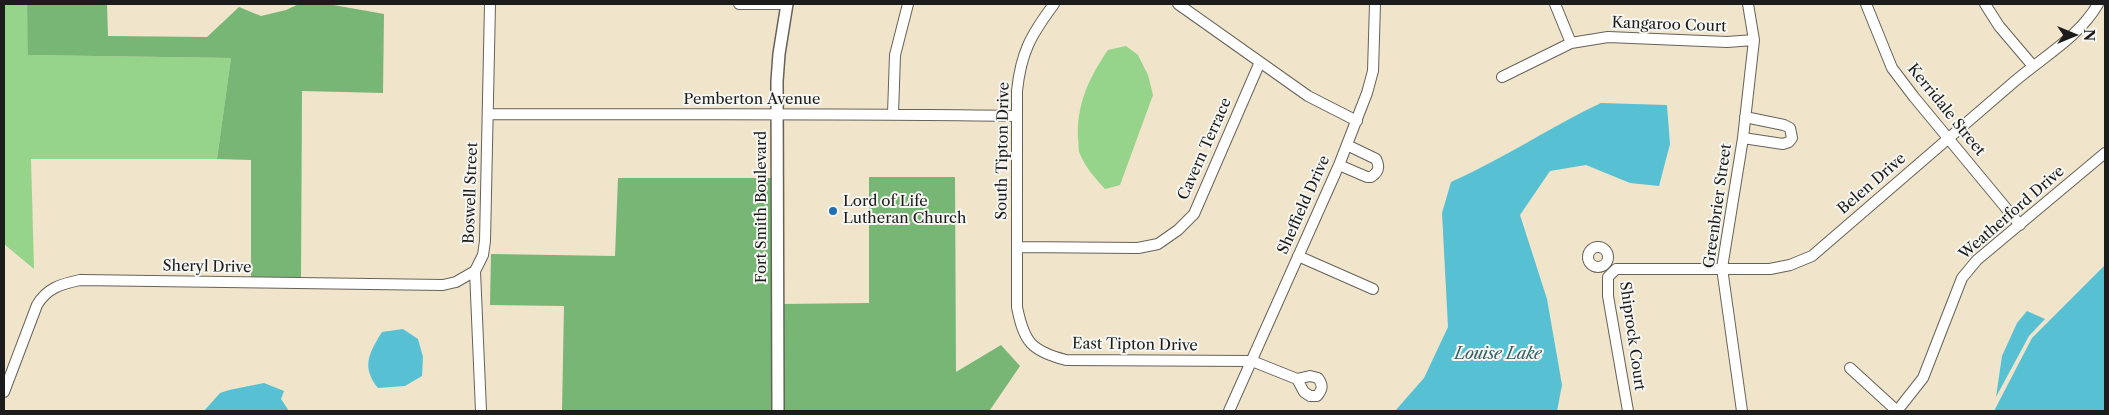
<!DOCTYPE html>
<html>
<head>
<meta charset="utf-8">
<style>
  body { margin:0 }
  #map { position:relative; width:2109px; height:415px; overflow:hidden; background:#f0e4cb; font-family:"Libre Caslon Text",serif }
  canvas { display:block }
  .frame { position:absolute; inset:0; border:5px solid #1c1c1c; pointer-events:none }
  .north { position:absolute; left:2049px; top:10px; width:50px; height:50px; -webkit-text-stroke:4px #f6f6f2; paint-order:stroke; rotate:90deg; font-size:14px; font-weight:700; line-height:20px; text-align:center; color:#1c1c1c }
  .north::after { content:''; display:block; margin:auto; width:18px; height:22px; background:#1c1c1c; clip-path:polygon(50% 0,100% 100%,50% 72%,0 100%) }
</style>
</head>
<body>
<div id="map">
<canvas width="2109" height="415"></canvas>
<div class="frame"></div>
<div class="north">N</div>
</div>
<script>
const ctx = document.querySelector('canvas').getContext('2d');
ctx.lineJoin = 'round';
function fillPath(path, color) {
  ctx.fillStyle = color;
  ctx.fill(path, 'evenodd');
}
function trace(path, color, width, dash) {
  ctx.strokeStyle = color;
  ctx.lineWidth = width;
  ctx.lineCap = dash ? 'butt' : 'round';
  ctx.setLineDash(dash || []);
  ctx.stroke(path);
}
function write(font, color, halo, rows, align = 'center') {
  ctx.font = font + ' "Libre Caslon Text",serif';
  ctx.lineWidth = 4;
  ctx.setLineDash([]);
  ctx.textBaseline = 'middle';
  ctx.strokeStyle = halo;
  ctx.fillStyle = color;
  for (const [text, x, y, turn = 0] of rows) {
    ctx.save();
    ctx.translate(x, y);
    ctx.rotate((+turn || 0) * Math.PI / 180);
    ctx.textAlign = isNaN(turn) ? turn : align;
    if (halo) ctx.strokeText(text, 0, 0);
    ctx.fillText(text, 0, 0);
    ctx.restore();
  }
}
const green = new Path2D(`
  M4,4H27L29,55L231,58L217,159H31L34,269L4,244Z
  M1126,46L1138,55L1148,75L1153,95L1120,185L1105,189C1096,179 1085,167 1080,154C1078,150 1079,144 1078,139C1076,106 1089,77 1108,50Z`);
const forest = new Path2D(`
  M27,4H107L108,36L207,37L239,7L261,16L286,10L299,4H328L384,14L383,93L302,91L301,279L251,278V160L217,159L231,58L28,55Z
  M869,177H955L956,372L1001,345L1020,366L990,410L783,411L782,304L869,303Z
  M618,178H772L774,411H562L564,306L490,305L491,254L615,256Z`);
const water = new Path2D(`
  M1601,103L1667,105L1670,144L1659,186L1630,183L1586,165L1550,171L1520,215L1547,299L1562,385L1557,411H1395L1424,378L1448,327L1442,213L1451,182C1503,159 1550,127 1601,103Z
  M2105,265V411H1994L2032,338Z
  M2027,311L2045,319L2029,336L1996,397L2002,356L2017,323Z
  M403,329L418,339L423,357L422,376L405,386L378,388C361,367 369,353 382,332Z
  M264,383L284,391L281,399L289,411H204L220,393L229,390Z`);
const minor = new Path2D(`
  M739,4H787
  M1054,4C1031,35 1021,52 1017,91V307C1024,342 1031,351 1066,360L1252,361L1297,379L1304,392L1310,396H1317C1323,389 1323,385 1318,378L1310,376L1297,379
  M1178,4L1308,96L1357,121
  M1555,4L1571,43
  M1866,4L1892,68L1914,97L2020,225
  M1985,4L1999,26L2033,66
  M1502,77L1571,43L1608,37L1727,42L1754,40
  M489,114C664,115 840,113 1016,116
  M893,114L895,55L908,4
  M1743,138L1783,144L1789,142L1792,138L1790,128L1784,125L1745,117
  M1339,165L1367,177H1371C1379,172 1380,167 1376,159L1347,145
  M1017,247L1138,248L1158,244L1178,230L1194,214L1260,62
  M1588 257a10 10 0 1 1 20 0a10 10 0 1 1-20 0Z
  M1298,256L1373,289
  M1850,368L1897,411
  M4,392L37,305C47,288 61,284 80,280L443,285L456,282L475,271
  M481,411L475,271L483,255L485,241L490,4
  M1229,411L1339,165L1367,93L1373,71L1375,4
  M1628,411L1608,296V277L1616,269H1770L1790,265L1812,256C1880,198 1947,139 2015,81C2043,57 2079,37 2098,4
  M1742,411L1722,268L1743,138L1754,40L1748,4
  M1897,411L1923,378L1962,278L1977,260L2105,153`);
const tertiary = new Path2D(`
  M778,411L777,81L779,54L787,4`);
const markers = [
  [833,211,5,"#1f6fb2"]
];
const streetNames = [
  ["Kangaroo Court",1669,25,2],
  ["Pemberton Avenue",752,100],
  ["Kerridale Street",1946,110,51],
  ["Cavern Terrace",1205,149,-66],
  ["South Tipton Drive",1003,151,-89],
  ["Belen Drive",1872,184,-41],
  ["Boswell Street",471,193,-88],
  ["Sheffield Drive",1304,205,-66],
  ["Greenbrier Street",1718,206,-82],
  ["Fort Smith Boulevard",762,207,-90],
  ["Weatherford Drive",2012,213,-41],
  ["Sheryl Drive",207,267,1],
  ["Shiprock Court",1632,336,82],
  ["East Tipton Drive",1135,345,1]
];
const poiNames = [
  ["Lord of Life",843,202],
  ["Lutheran Church",843,219]
];
const waterNames = [
  ["Louise Lake",1498,354]
];
fillPath(green, '#95d48a');
fillPath(forest, '#78b676');
fillPath(water, '#57c1d3');
trace(minor, '#666259', 12);
trace(tertiary, '#666259', 14);
trace(minor, '#fff', 10);
trace(tertiary, '#fff', 11);
for (const [x, y, r, color] of markers) {
  const dot = new Path2D();
  dot.arc(x, y, r, 0, 2 * Math.PI);
  ctx.fillStyle = color;
  ctx.fill(dot);
  trace(dot, '#f6f6f2', 2);
}
write('15px', '#1c1c1c', '#f6f6f2', streetNames);
write('15px', '#1c1c1c', '#f6f6f2', poiNames, 'left');
write('italic 16px', '#345e65', '#f6f6f2', waterNames);
</script>
</body>
</html>
